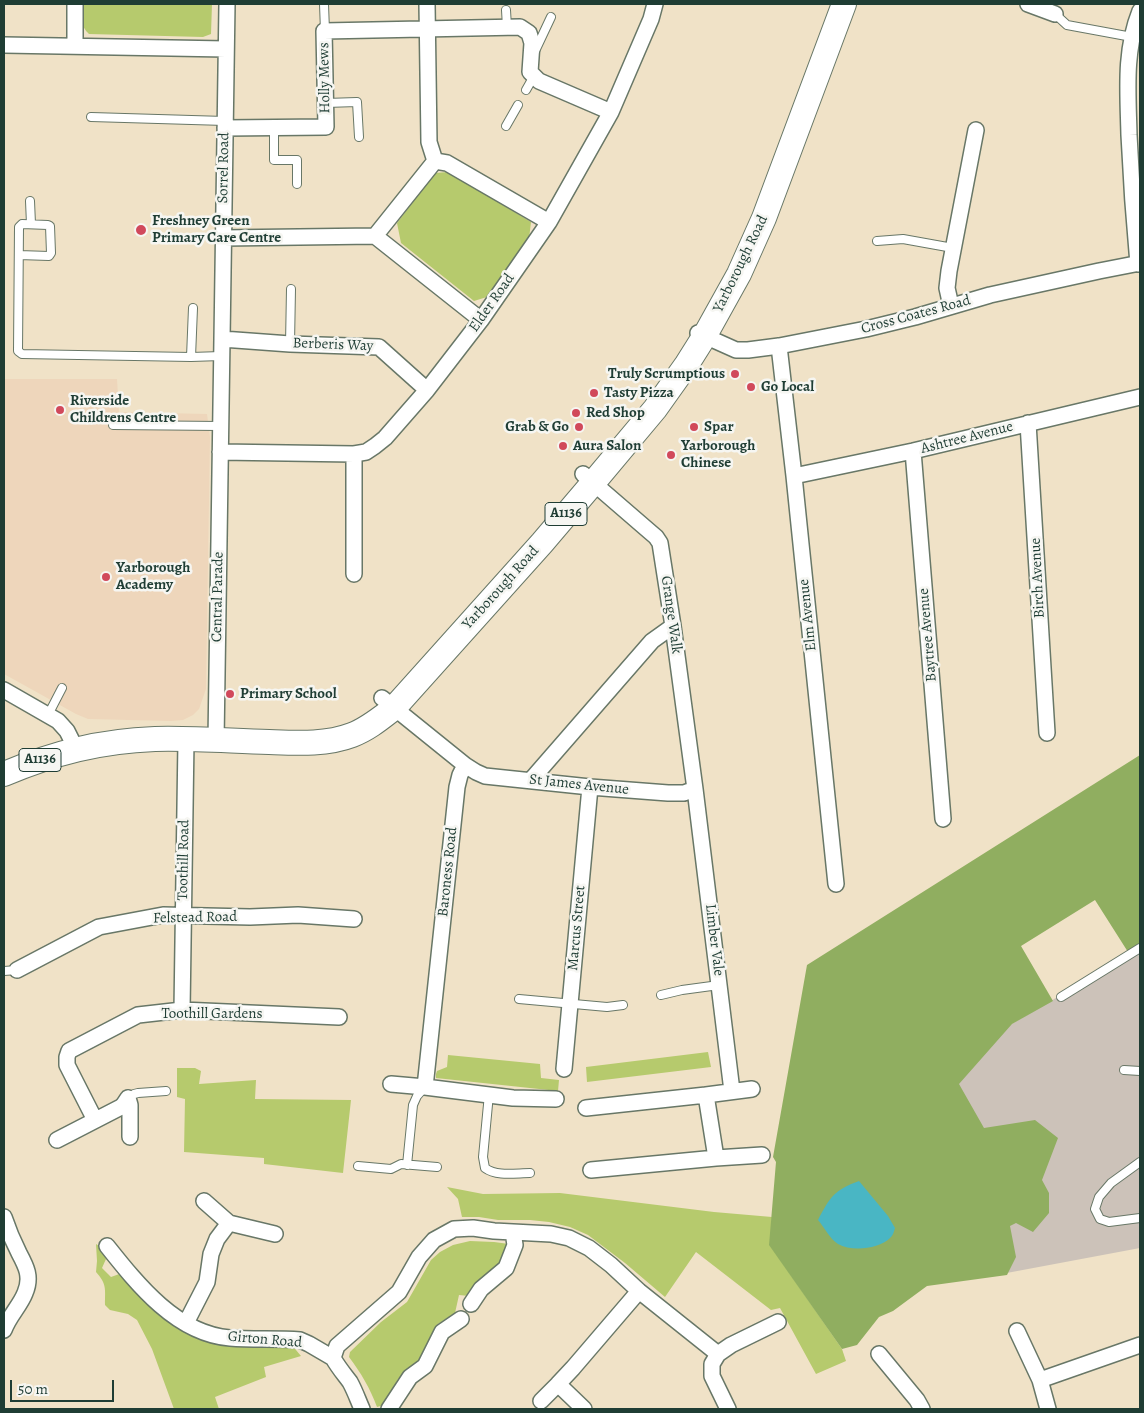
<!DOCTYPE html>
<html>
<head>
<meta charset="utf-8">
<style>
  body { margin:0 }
  #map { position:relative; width:1144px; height:1413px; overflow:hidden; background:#f0e2c7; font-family:Alegreya,serif }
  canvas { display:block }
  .frame { position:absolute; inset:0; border:5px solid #1f3d34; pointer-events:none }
  .scale { position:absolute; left:10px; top:1380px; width:104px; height:22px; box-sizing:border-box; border:2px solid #1f3d34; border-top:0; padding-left:6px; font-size:15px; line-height:18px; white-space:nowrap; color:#1f3d34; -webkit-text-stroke:4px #f6f6f2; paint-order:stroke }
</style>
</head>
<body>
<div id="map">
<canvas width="1144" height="1413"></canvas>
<div class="frame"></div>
<div class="scale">50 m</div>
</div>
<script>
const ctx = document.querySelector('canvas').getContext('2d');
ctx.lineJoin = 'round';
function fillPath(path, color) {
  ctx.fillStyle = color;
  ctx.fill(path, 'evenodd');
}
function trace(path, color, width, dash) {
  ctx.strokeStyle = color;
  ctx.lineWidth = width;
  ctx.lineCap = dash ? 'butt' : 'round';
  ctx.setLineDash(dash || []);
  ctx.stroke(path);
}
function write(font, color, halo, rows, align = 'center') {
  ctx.font = font + ' Alegreya,serif';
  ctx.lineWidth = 5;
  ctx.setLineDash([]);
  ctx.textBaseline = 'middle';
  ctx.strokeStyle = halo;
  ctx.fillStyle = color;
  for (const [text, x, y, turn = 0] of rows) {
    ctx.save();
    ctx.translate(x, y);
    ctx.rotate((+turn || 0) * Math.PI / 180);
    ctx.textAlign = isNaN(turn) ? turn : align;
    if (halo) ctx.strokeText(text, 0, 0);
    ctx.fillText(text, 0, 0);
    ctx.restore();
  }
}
const built = new Path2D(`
  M4,379H117L119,412L207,414L210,437L206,689L199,709L193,715L183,720L171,721L88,719L76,714L4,674Z`);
const industrial = new Path2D(`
  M1140,945V1248L996,1275L936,1068L1051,1001Z`);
const green = new Path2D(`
  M82,4H212L211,34L203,37L89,34C80,26 82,16 82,4Z
  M448,172L531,222L529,239L490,296L474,301L401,243L397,223L435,173Z
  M708,1052L711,1067L587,1082L586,1067Z
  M448,1055L540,1064L541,1078L559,1080L558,1091L436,1078V1074L437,1071L447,1067Z
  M177,1068H195L201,1071L199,1084L256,1080L255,1099L351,1100L343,1173L264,1164V1158L184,1152L185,1099L177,1097Z
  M447,1187L483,1194L560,1193L714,1212L772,1217L770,1245L842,1349L846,1361L816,1374L780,1308L771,1310L696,1252L665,1297L625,1263L588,1235L570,1227L549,1222L530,1220H498L479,1217H462L458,1199Z
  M470,1241L494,1242L509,1244L499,1266L475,1283L469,1296L459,1295L455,1313L438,1324L418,1362L398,1379L384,1405L377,1407C370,1388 361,1373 349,1357L350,1352L381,1322L407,1302L431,1260L440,1252L453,1245Z
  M96,1244C101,1247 104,1253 106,1259L102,1268L111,1277L122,1273L179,1327L291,1344L301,1356L264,1367L266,1377L215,1397L219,1409H174L152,1349L137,1320L128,1314L110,1310L105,1305C105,1289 107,1284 96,1272L97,1261Z`);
const forest = new Path2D(`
  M1140,755V945L1128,952L1095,900L1021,946L1053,1001L1012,1024L959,1084L984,1128L1035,1120L1058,1138L1042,1180L1049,1193V1213L1033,1232L1016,1223L1010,1226L1016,1257L1007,1275L927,1286L893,1311L879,1317L857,1345L842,1349L769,1245L776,1162L773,1157L807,965Z`);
const water = new Path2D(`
  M859,1181L888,1216L895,1228C894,1231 893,1236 890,1238C879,1249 852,1252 838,1244C830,1239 824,1227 818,1220C830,1197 834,1190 859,1181Z`);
const lane = new Path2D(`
  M324,4L325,31
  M506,10L507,27
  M1055,14L1067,25L1132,37
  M535,51L551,17
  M526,90L534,76
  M326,103L357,102L359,137
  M91,117L225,121
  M506,126L518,105
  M274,128V160H297V184
  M30,201L31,224
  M877,241L903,239L953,248
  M19,255L49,256L51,253L50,226L48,225L22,224L19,227L18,351L22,354L191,357L221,356
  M290,344L291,289
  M191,357L193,308
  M113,425L220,426
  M48,715L62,688
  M4,971L17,970
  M661,995L682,990L719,985
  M1061,997L1140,948
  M519,999L607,1007L623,1005
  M1124,1070L1140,1071
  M489,1094L483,1157L485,1168C497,1177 516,1173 530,1173
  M128,1098L134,1094L138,1093L166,1091
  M1140,1162L1111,1183L1099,1197L1095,1209L1100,1219L1109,1222L1140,1218
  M407,1165L413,1105L417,1096L424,1088
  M358,1166L391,1169L401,1164L437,1167`);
const street = new Path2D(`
  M427,4L429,142L435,161
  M1028,4L1055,14
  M4,45L226,49
  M75,45V4
  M225,128L326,127L324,31L520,27L529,33L532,43L530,72L539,81L611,112
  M223,238L375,236
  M1138,264C1134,221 1131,178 1129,135C1128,92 1124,51 1140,11
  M951,306L947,288L949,271L976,130
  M481,320L375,236L435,161L447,163L549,222
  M698,333L736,350H748L779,346L866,329L915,317L990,295L1099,271L1140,263
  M222,339L290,344L379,347L427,390
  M779,346L794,476L836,884
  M1028,423L1047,733
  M913,451L943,819
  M220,452L354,454L366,452L375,446L385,438L427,390L481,320L549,222L611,112L651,19L655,4
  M583,474L649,531L656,537L660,543L673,626L695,789L732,1091
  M794,476L913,451L1140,397
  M354,574V454
  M4,690L58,721L67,731L76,749
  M382,698L465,765L460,775L457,787L425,1087
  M216,741L227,4
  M465,765L476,772L485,776L590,787L668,793H684L695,789
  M531,780L652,641L673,626
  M17,970L99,927L163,915L250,917L298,915L354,919
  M182,1010L186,740
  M564,1069L590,787
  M391,1084L425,1087L513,1098L556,1099
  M706,1095L716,1158
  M128,1098L130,1105V1137
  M586,1108L706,1095L752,1089
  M95,1120L67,1065V1057L69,1051L138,1015L182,1010L339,1017
  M57,1140L121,1107L124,1104L128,1098
  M591,1170L716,1158L762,1155
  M204,1201L229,1223L275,1234
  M4,1217C8,1229 13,1241 19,1253C26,1266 32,1277 25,1293C20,1306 9,1316 4,1330
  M107,1246C138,1285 177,1334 230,1338C253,1340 277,1338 300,1340L309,1344L333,1358
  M471,1304L481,1289L506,1268L515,1245L513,1232
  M186,1323L207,1282L211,1254L217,1239L229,1223
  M1017,1331L1040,1380L1048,1409
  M718,1354L731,1345L778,1322
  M879,1354L917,1400L922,1409
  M1040,1380L1140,1345
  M541,1401L558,1384
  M362,1409C358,1400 355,1391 350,1382C344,1374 338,1367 333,1358L337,1346L399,1292L419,1257L434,1240L454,1229L473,1228L494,1231L551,1234L569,1238L589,1248L611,1265L639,1291L718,1354L712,1364V1376L728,1409
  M389,1409L410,1377L425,1366L442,1332L461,1319
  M584,1409L558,1384L573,1368L639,1291`);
const primary = new Path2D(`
  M4,774C54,753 100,741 155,739C193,738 231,741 269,742C296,743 326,745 352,735C368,729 381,718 394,708L542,543L593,483L655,409L687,364L704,337L739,274L764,218L844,4`);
const markers = [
  [141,230,6,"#d1495b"],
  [735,374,5,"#d1495b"],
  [751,387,5,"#d1495b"],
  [594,393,5,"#d1495b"],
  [60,410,5,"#d1495b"],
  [576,413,5,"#d1495b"],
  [579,427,5,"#d1495b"],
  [694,427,5,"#d1495b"],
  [563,446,5,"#d1495b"],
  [671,455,5,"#d1495b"],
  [106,577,5,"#d1495b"],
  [230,694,5,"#d1495b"]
];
const shields = [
  [566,514,42],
  [40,760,42]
];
const shieldNames = [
  ["A1136",566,514],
  ["A1136",40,760]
];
const streetNames = [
  ["Holly Mews",325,78,-91],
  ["Sorrel Road",224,168,-89],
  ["Yarborough Road",741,264,-64],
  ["Elder Road",492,303,-55],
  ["Cross Coates Road",916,315,-15],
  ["Berberis Way",333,345,2],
  ["Ashtree Avenue",967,438,-14],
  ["Birch Avenue",1038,578,-93],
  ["Yarborough Road",501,588,-48],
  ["Central Parade",218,597,-89],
  ["Grange Walk",671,615,82],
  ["Elm Avenue",808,615,-96],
  ["Baytree Avenue",928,635,-95],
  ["St James Avenue",579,785,6],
  ["Toothill Road",184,860,-89],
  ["Baroness Road",448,872,-84],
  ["Felstead Road",195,918,-1],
  ["Marcus Street",577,928,-85],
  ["Limber Vale",714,940,83],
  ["Toothill Gardens",212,1014],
  ["Girton Road",265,1340,5]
];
const poiNames = [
  ["Freshney Green",152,221],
  ["Primary Care Centre",152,238],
  ["Truly Scrumptious",725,374,"right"],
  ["Go Local",761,387],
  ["Tasty Pizza",604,393],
  ["Riverside",70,401],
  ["Childrens Centre",70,418],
  ["Red Shop",586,413],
  ["Grab & Go",569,427,"right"],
  ["Spar",704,427],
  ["Aura Salon",573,446],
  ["Yarborough",681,446],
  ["Chinese",681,463],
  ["Yarborough",116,568],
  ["Academy",116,585],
  ["Primary School",240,694]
];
fillPath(built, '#eed6bb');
fillPath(industrial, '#ccc2b9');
fillPath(green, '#b6ca6d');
fillPath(forest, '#90ae60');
fillPath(water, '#49b6c4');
trace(lane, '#687767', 10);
trace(street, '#687767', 18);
trace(primary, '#687767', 26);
trace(lane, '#fff', 8);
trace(street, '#fff', 15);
trace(primary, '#fff', 24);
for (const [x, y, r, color] of markers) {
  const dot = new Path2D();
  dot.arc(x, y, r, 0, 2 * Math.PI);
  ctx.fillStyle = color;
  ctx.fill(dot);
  trace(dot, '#f6f6f2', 2);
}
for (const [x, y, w] of shields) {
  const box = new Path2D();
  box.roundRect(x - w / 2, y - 11.5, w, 23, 4);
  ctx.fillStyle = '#f6f6f2';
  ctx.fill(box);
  trace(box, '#1f3d34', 1);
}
write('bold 14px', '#1f3d34', null, shieldNames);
write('15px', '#1f3d34', '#f6f6f2', streetNames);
write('bold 15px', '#1f3d34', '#f6f6f2', poiNames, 'left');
</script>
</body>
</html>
